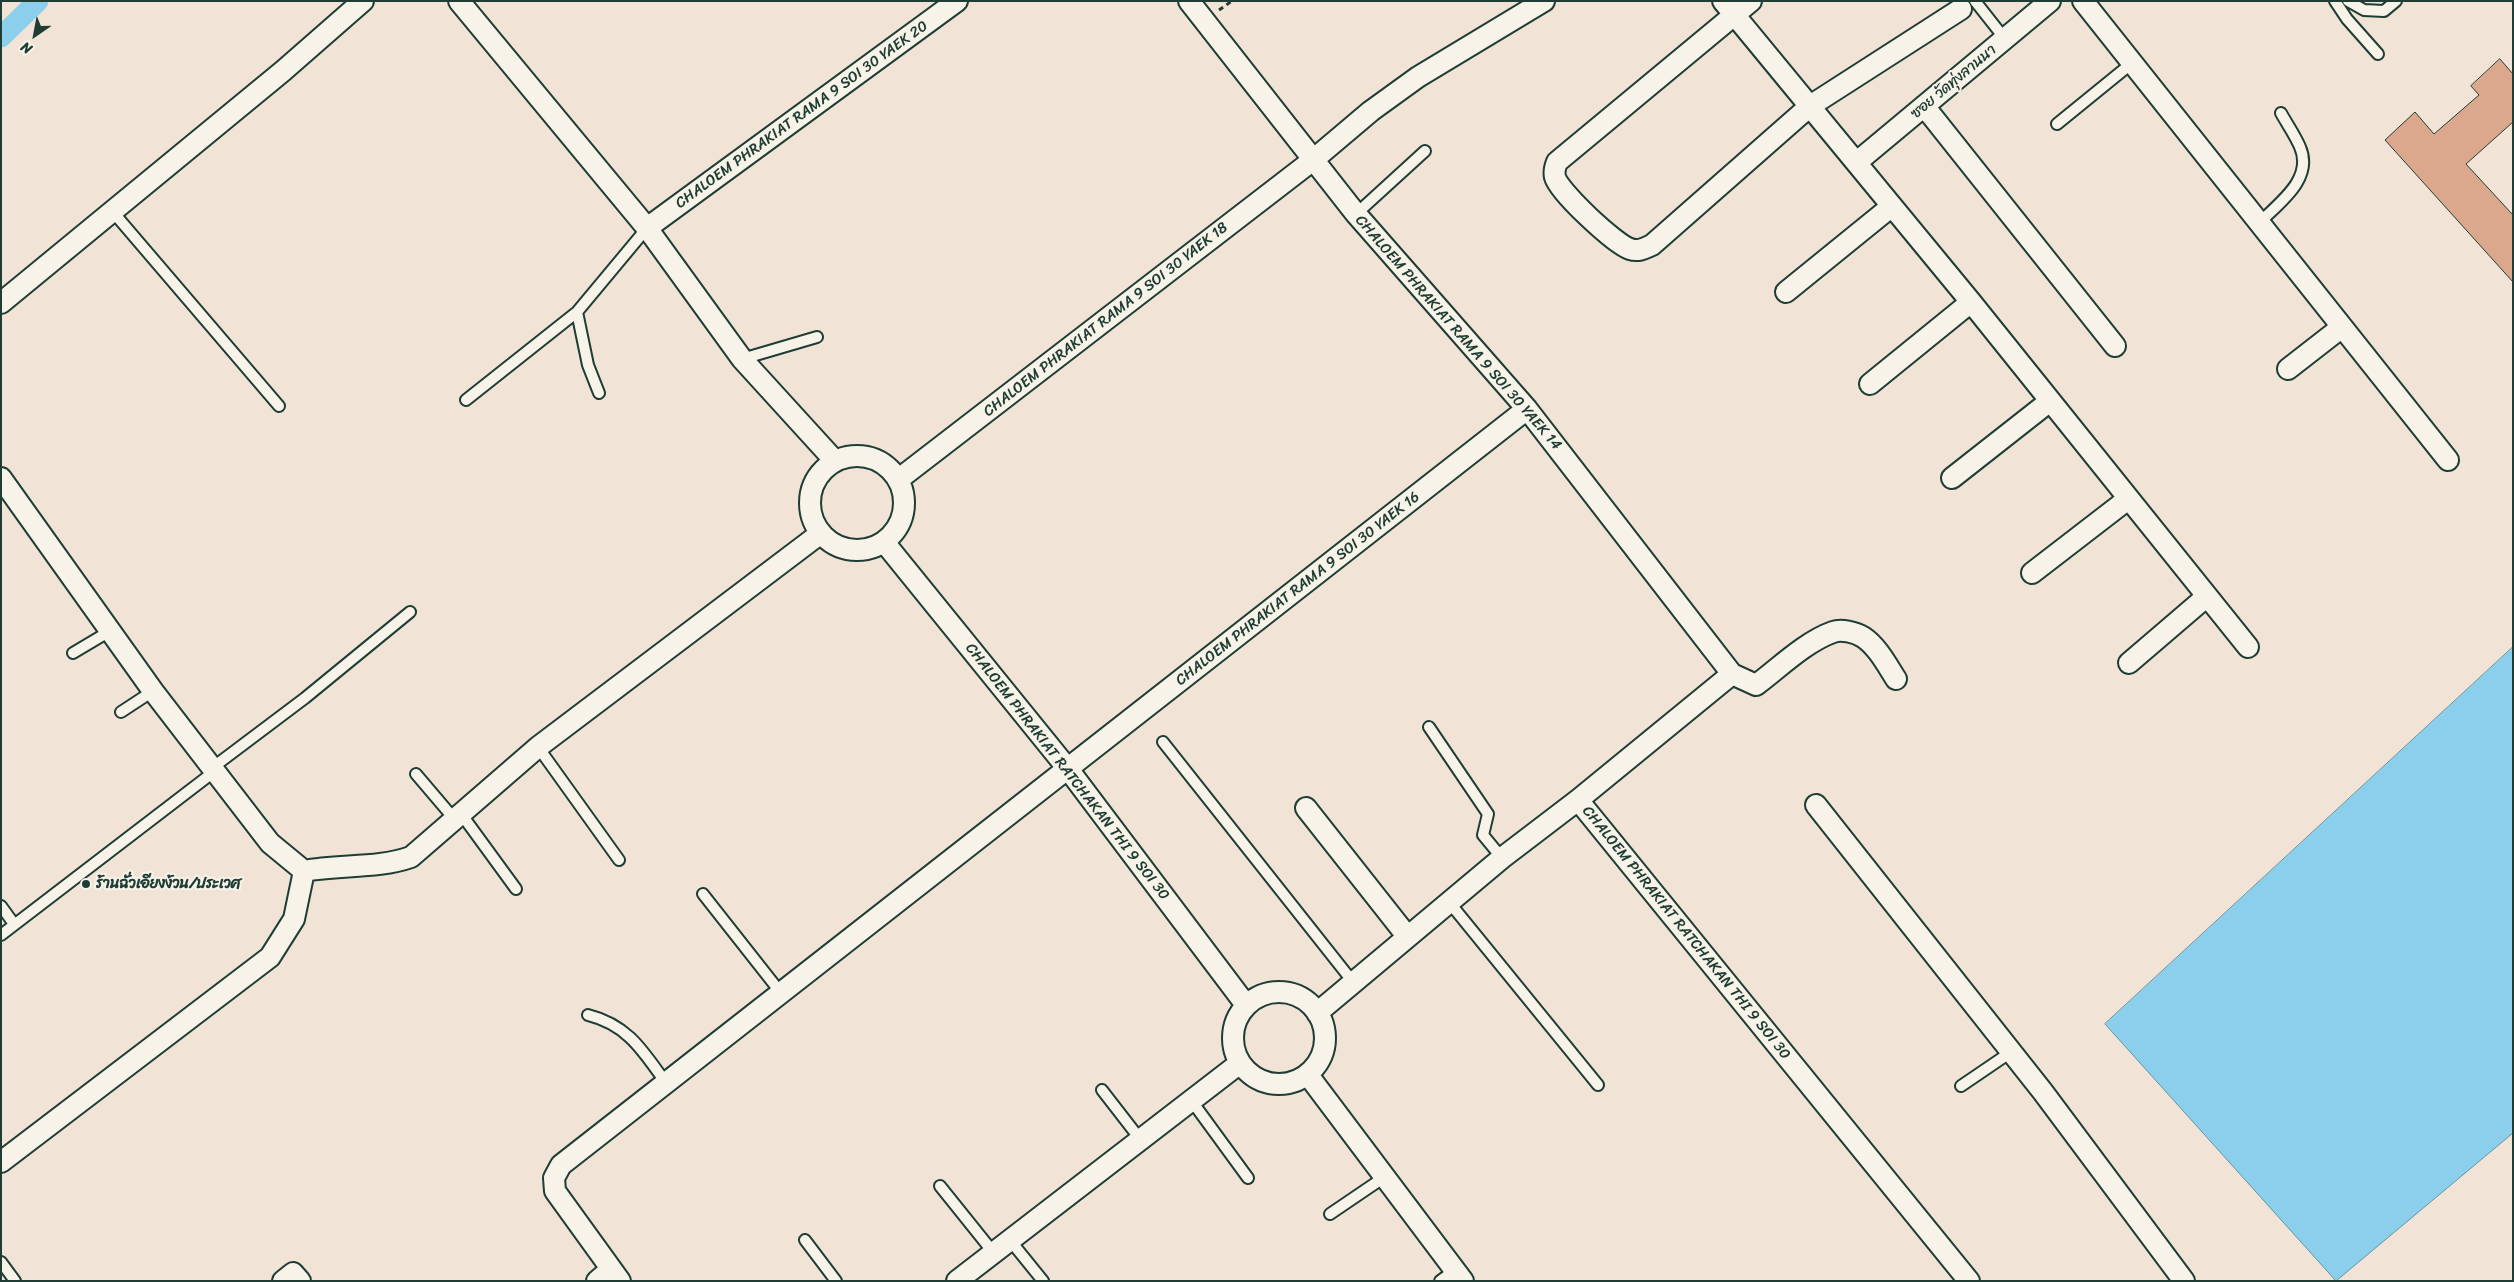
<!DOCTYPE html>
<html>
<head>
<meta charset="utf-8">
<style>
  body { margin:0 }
  #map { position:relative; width:2514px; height:1282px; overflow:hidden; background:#f1e4d6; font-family:Sriracha,sans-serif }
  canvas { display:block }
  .frame { position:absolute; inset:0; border:2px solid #1f3d34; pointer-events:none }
  .north { position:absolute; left:10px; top:10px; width:50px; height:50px; -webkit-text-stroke:4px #f7f3e8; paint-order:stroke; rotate:213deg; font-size:14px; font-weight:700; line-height:20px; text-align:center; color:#1f3d34 }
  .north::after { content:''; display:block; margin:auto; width:18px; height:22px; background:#1f3d34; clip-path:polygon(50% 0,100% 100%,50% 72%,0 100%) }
</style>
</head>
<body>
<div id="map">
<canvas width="2514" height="1282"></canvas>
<div class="frame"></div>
<div class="north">N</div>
</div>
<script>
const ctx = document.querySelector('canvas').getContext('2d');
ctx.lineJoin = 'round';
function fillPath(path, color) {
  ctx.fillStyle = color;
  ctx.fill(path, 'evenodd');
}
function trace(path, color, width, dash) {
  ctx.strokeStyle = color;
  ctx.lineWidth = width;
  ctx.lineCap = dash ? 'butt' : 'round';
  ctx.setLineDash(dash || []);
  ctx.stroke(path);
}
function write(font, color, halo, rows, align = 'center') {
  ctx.font = font + ' Sriracha,"Playpen Sans Thai",sans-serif';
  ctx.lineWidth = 4;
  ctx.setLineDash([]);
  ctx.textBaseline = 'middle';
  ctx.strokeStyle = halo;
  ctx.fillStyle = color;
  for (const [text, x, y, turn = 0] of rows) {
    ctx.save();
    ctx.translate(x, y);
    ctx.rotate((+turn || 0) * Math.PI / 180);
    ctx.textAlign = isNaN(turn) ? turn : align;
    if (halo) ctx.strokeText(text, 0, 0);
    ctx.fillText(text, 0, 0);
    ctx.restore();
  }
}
const water = new Path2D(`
  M2513,647V1133L2336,1281L2105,1024Z`);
const canal = new Path2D(`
  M1,37L38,1`);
const building = new Path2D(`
  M2500,59L2513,74V122L2466,164L2513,215V282L2385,140L2415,112L2434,134L2479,95L2471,86Z`);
const path = new Path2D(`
  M1219,10L1232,1`);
const service = new Path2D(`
  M1975,1L2005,39
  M2335,1L2347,19L2378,54
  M2348,1L2364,10L2384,11L2396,1
  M2057,124L2132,63
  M113,212L279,406
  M1356,214L1425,151
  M2259,223C2279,203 2314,179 2300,147C2295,135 2287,124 2281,113
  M577,312L588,365L599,393
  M742,359L817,337
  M466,400L577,312L647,228
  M73,653L110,631
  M121,712L153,691
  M1429,727L1488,814L1483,835L1502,858
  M1163,742L1353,982
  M538,747L619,860
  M212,768L305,698L410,612
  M416,774L456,821
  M462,815L516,889
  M703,894L781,993
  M1449,902L1598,1085
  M1,906L14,924
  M1,935L215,771
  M588,1015C628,1025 643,1051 666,1083
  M1961,1086L2011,1052
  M1102,1090L1140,1139
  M1191,1100L1248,1178
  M940,1186L993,1252
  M1330,1214L1386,1176
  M1009,1239L1043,1281
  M805,1240L836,1281
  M1,1262L15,1281
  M1440,1281L1455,1270`);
const minor = new Path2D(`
  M459,1L647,228L742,359L835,461
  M1189,1L1356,214L1527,409L1732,674L1578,800L1502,858L1317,1013
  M1723,1L1971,302L2248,647
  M1751,1L1557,162C1555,167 1554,173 1555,177C1559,192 1615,244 1630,249C1639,252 1645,248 1652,245L1810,106L1961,9
  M2083,1L2448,460
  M1924,106L2115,346
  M1857,162L2050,1
  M647,228L957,1
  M1786,292L1892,206
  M1,303L283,71L363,1
  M2288,369L2342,327
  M1870,384L1971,302
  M810 503a47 47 0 1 1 94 0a47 47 0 1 1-94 0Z
  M1,478L153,691L270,843L304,871
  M1952,478L2050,401
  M899,479L1313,160L1371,111L1418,77L1544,1
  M884,542L1068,769L1246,1005
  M2032,573L2128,499
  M2129,663L2206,597
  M1732,674L1756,685C1779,668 1805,642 1833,632C1841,629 1855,632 1863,637C1877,646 1887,665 1896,679
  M1578,800L1969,1281
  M1816,805L2043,1092L2184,1281
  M1306,808L1407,936
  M304,871C339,864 377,869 411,857L538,747L821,533
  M1233 1038a46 46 0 1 1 92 0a46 46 0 1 1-92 0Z
  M1308,1075L1463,1281
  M1,1162L270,957L294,919L304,871
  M283,1281L293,1273L300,1281
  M597,1281L611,1269
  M620,1281L555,1191L554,1178L561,1165L1527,409
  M957,1281L1240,1063`);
const markers = [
  [86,884,5,"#1f3d34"]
];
const streetNames = [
  ["ซอย วัดทุ่งลานนา",1954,82,-40],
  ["CHALOEM PHRAKIAT RAMA 9 SOI 30 YAEK 20",802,115,-36],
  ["CHALOEM PHRAKIAT RAMA 9 SOI 30 YAEK 18",1106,320,-38],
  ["CHALOEM PHRAKIAT RAMA 9 SOI 30 YAEK 14",1458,333,49],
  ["CHALOEM PHRAKIAT RAMA 9 SOI 30 YAEK 16",1298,589,-38],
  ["CHALOEM PHRAKIAT RATCHAKAN THI 9 SOI 30",1067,772,52],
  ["CHALOEM PHRAKIAT RATCHAKAN THI 9 SOI 30",1686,933,51]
];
const poiNames = [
  ["ร้านฉั่วเอียงง้วน/ประเวศ",96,884]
];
fillPath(water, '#8bcfed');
trace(water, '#6095a3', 1);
trace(canal, '#8bcfed', 21);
fillPath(building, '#dba88e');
trace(building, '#1f3d34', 1);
trace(service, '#1f3d34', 14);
trace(minor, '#1f3d34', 24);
trace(path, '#1f3d34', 3, [5, 4]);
trace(service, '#f7f3e8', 10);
trace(minor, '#f7f3e8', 20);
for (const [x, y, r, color] of markers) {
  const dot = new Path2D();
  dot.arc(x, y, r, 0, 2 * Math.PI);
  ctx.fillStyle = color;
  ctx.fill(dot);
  trace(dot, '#f7f3e8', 2);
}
write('15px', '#1f3d34', '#f7f3e8', streetNames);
write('bold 15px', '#1f3d34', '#f7f3e8', poiNames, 'left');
</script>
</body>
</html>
